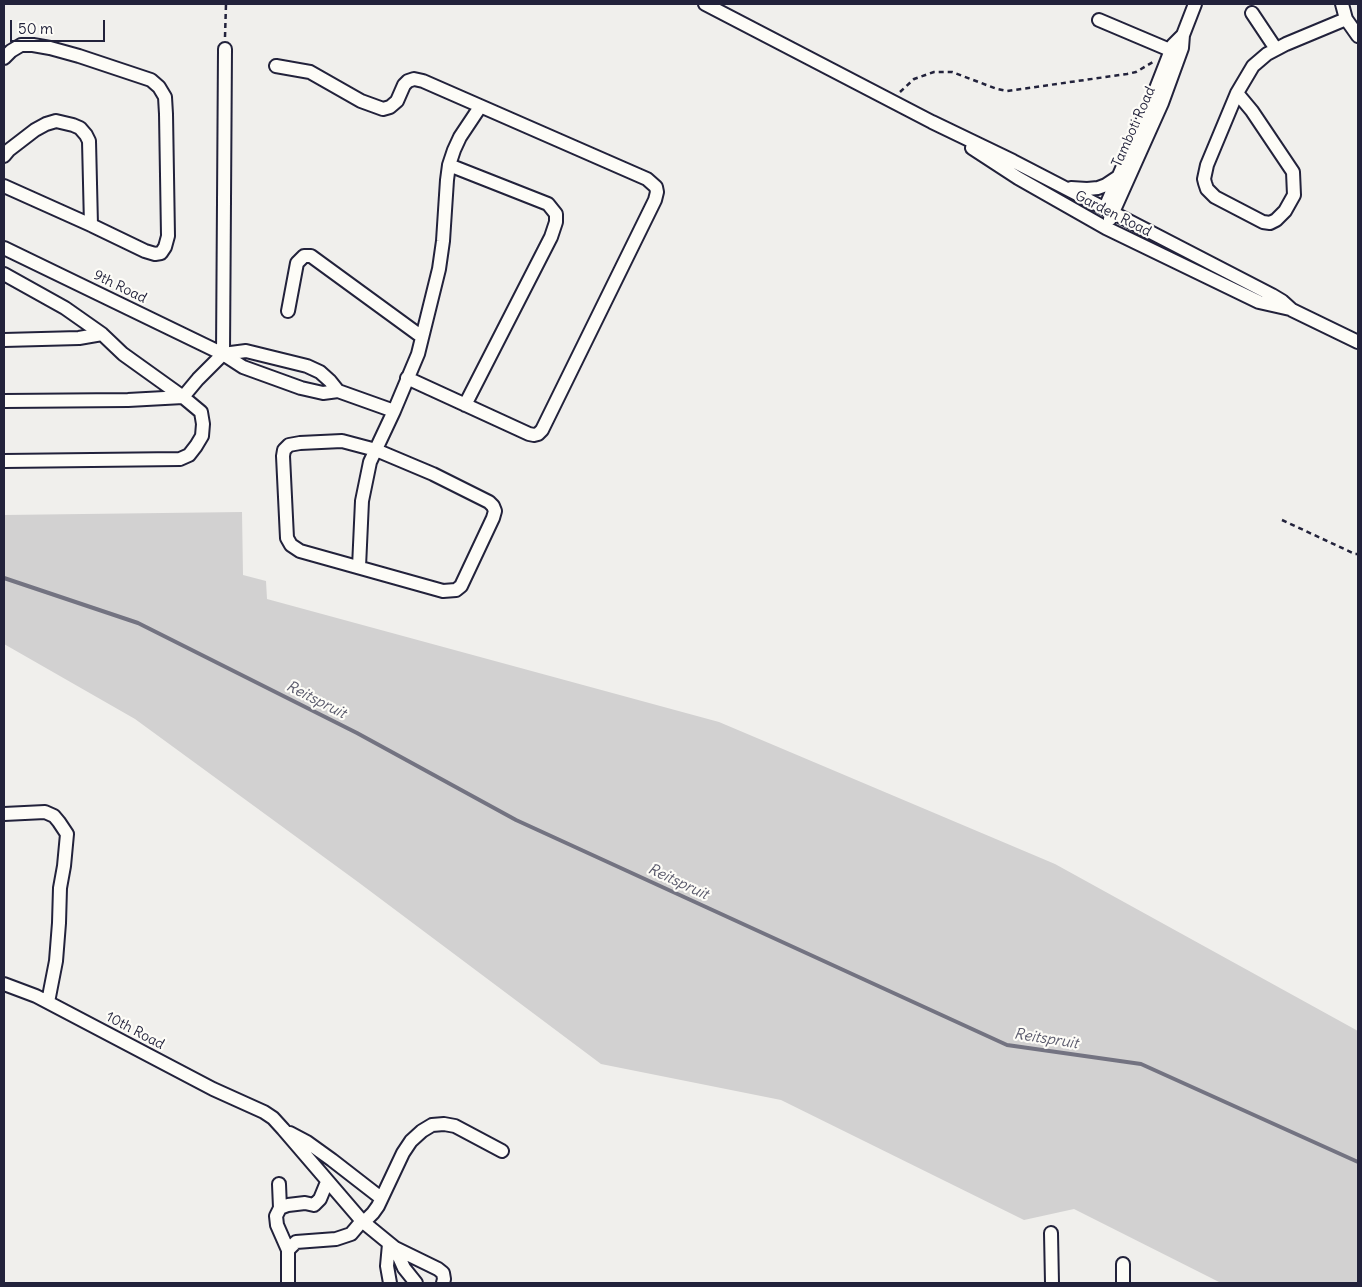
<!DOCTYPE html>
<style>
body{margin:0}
#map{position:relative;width:1362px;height:1287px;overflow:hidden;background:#f0efec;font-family:Delius,sans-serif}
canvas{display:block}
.frame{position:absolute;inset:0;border:5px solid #22223b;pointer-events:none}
.scale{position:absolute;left:10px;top:20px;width:95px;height:22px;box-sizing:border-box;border:2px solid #22223b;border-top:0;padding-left:6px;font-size:15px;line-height:18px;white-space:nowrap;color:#22223b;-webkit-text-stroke:4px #fdfcf7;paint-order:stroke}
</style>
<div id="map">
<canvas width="1362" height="1287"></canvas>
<div class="frame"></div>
<div class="scale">50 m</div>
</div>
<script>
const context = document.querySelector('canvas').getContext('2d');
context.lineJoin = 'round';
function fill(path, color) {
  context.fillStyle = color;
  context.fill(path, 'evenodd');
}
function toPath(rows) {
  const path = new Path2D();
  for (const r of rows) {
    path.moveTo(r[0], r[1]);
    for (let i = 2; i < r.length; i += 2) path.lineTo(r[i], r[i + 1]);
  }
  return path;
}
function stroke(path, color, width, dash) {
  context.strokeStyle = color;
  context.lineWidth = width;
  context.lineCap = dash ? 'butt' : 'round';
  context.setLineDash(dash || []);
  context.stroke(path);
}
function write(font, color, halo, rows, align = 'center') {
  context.font = font + ' Delius,sans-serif';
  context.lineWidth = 4.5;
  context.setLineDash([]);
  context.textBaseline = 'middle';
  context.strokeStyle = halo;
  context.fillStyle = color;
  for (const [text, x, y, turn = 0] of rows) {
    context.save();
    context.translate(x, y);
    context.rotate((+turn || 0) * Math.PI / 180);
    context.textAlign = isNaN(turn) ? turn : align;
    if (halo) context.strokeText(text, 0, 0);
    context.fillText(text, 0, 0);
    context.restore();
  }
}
fill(toPath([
 [242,512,243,575,266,581,267,599,719,722,1055,864,1358,1031,1358,1283,1221,1283,1074,1209,1024,1220,781,1100,601,1064,358,882,135,719,4,644,4,515]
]), '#d2d1d1');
stroke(toPath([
 [4,578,138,623,357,733,516,820,1007,1045,1141,1064,1358,1162]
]), '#737381', 4);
const minor = toPath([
 [705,4,932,122,1013,161,1272,295,1282,301,1292,310,1358,342],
 [1342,4,1346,19,1358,36],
 [1252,13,1276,49],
 [1099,20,1177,53],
 [4,58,11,51,21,45,33,45,50,48,79,56,151,80,159,87,165,97,166,114,168,236,165,247,161,253,155,254,145,251,91,225,4,186],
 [276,66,310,72,361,101,383,109,390,107,397,101,404,85,408,81,414,79,423,81,647,179,656,187,657,192,655,200,542,430,538,434,534,435,529,434,407,378],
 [1237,93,1252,111,1293,172,1294,195,1285,211,1276,220,1270,223,1263,222,1215,197,1207,189,1205,183,1204,179,1207,165,1237,93,1253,66,1267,54,1286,44,1346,19],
 [972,148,1018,178,1106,228,1259,302,1290,309],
 [4,156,9,150,35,130,46,124,56,121,73,125,80,128,86,135,89,141,91,225],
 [449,165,548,204,556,214,556,222,551,237,465,405],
 [1071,188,1087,189,1098,188,1106,185,1118,177],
 [1105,208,1152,99,1173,45,1183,35],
 [1110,219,1162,103,1182,48,1183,35,1195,4],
 [4,248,223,354,243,367,301,388,323,393,338,391,394,411],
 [4,274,65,308,102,334,123,354,183,397,201,412,203,424,202,436,196,446,189,455,180,459,4,461],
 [288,311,297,263,304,256,311,256,422,337],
 [4,340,79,338,102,334],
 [223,354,225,49],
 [4,401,128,400,183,397,198,379,223,354,246,351,307,366,320,372,330,381,338,391],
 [342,441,376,450,433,474,489,502,493,506,495,511,493,518,461,586,456,590,443,591,300,551,291,545,287,538,283,456,284,450,289,445,300,443,342,441],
 [359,567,362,501,370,462,394,411,418,354,439,269,443,241,447,180,449,165,454,150,460,137,480,107],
 [4,814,45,812,54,816,59,822,67,834,64,866,60,888,59,923,56,961,48,1002],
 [4,984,36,996,213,1089,264,1112,273,1118,283,1129,362,1221,395,1248,438,1269,443,1273,444,1279,443,1283],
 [290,1133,307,1142,332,1160,381,1198],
 [279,1184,280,1208],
 [1051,1233,1052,1283],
 [389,1244,387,1266,390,1283],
 [395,1248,404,1268,416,1283],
 [288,1250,277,1225,276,1216,280,1208,288,1205,305,1203,314,1205,320,1199,327,1182],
 [1123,1264,1123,1283],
 [288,1283,288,1250,296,1242,336,1239,351,1234,362,1221,368,1218,373,1213,378,1206,403,1153,411,1141,422,1131,432,1125,444,1124,455,1126,502,1151]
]);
stroke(minor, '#22223b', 16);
stroke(toPath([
 [225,37,226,4],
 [900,92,914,79,934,72,952,72,997,89,1007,91,1127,74,1136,72,1153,62],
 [1282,520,1355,554,1358,554]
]), '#22223b', 2.5, [5, 4]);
stroke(minor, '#fdfcf7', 12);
write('14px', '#22223b', '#fdfcf7', [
 ["Tamboti Road",1134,127,-66],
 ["Garden Road",1113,214,27],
 ["9th Road",120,287,26],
 ["10th Road",135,1031,28]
]);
write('italic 15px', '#58586a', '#fdfcf7', [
 ["Reitspruit",316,700,27],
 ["Reitspruit",678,882,25],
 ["Reitspruit",1046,1039,9]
]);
</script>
